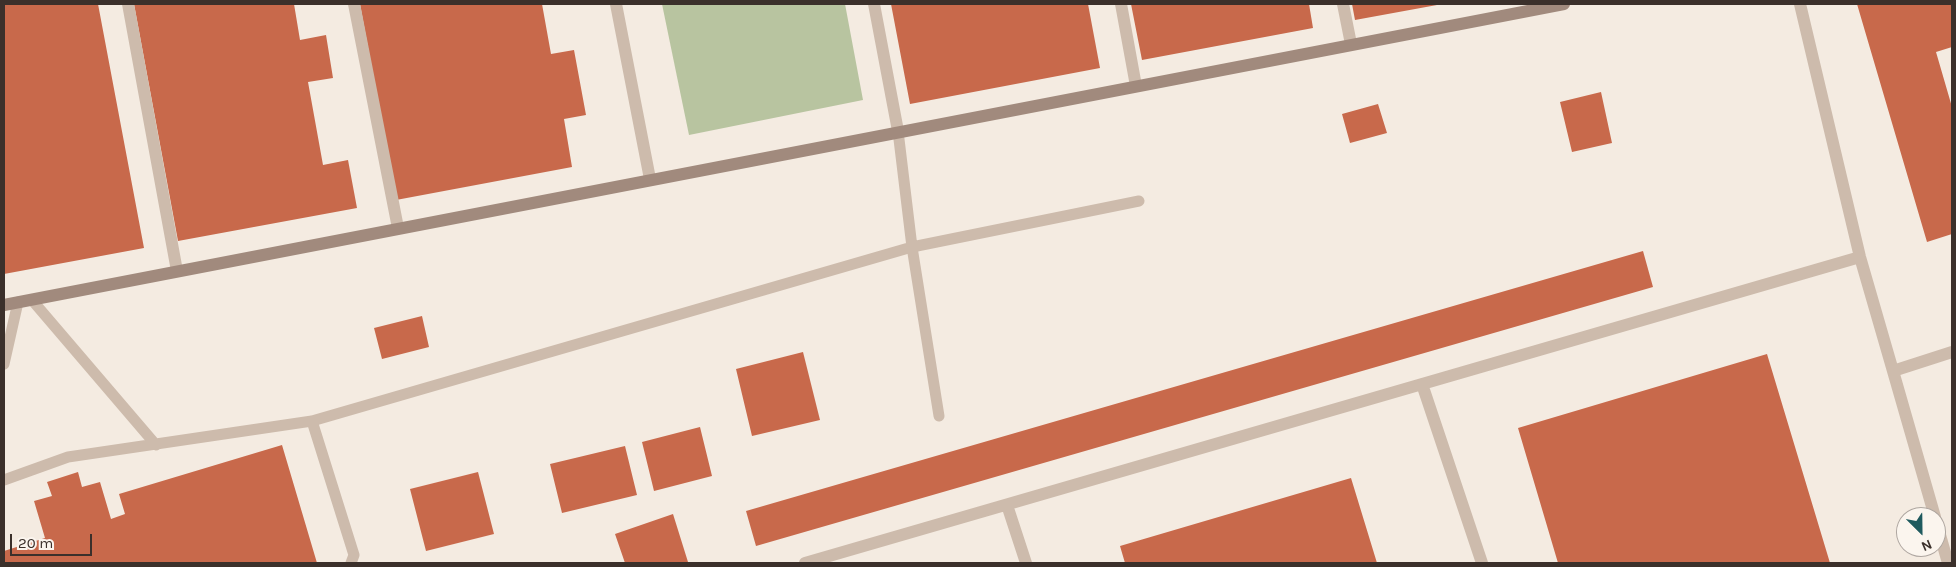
<!DOCTYPE html>
<style>
body{margin:0}
#map{position:relative;width:1956px;height:567px;overflow:hidden;background:#f4ebe1;font-family:Karla,sans-serif}
canvas{display:block}
.frame{position:absolute;inset:0;border:5px solid #3b302b;pointer-events:none}
.north{position:absolute;left:1896px;top:507px;width:50px;height:50px;box-sizing:border-box;background:#fbf5ee;border:1px solid #aea6a0;border-radius:50%;rotate:157deg;font-size:14px;font-weight:700;line-height:20px;text-align:center;color:#3b302b}
.north::after{content:'';display:block;margin:auto;width:18px;height:22px;background:#1f5a5e;clip-path:polygon(50% 0,100% 100%,50% 72%,0 100%)}
.scale{position:absolute;left:10px;top:534px;width:82px;height:22px;box-sizing:border-box;border:2px solid #3b302b;border-top:0;padding-left:6px;font-size:15px;line-height:18px;white-space:nowrap;color:#3b302b;-webkit-text-stroke:4px #fbf5ee;paint-order:stroke}
</style>
<div id="map">
<canvas width="1956" height="567"></canvas>
<div class="frame"></div>
<div class="north">N</div>
<div class="scale">20 m</div>
</div>
<script>
const context = document.querySelector('canvas').getContext('2d');
context.lineJoin = 'round';
function fill(path, color) {
  context.fillStyle = color;
  context.fill(path, 'evenodd');
}
function toPath(rows) {
  const path = new Path2D();
  for (const r of rows) {
    path.moveTo(r[0], r[1]);
    for (let i = 2; i < r.length; i += 2) path.lineTo(r[i], r[i + 1]);
  }
  return path;
}
function stroke(path, color, width, dash) {
  context.strokeStyle = color;
  context.lineWidth = width;
  context.lineCap = dash ? 'butt' : 'round';
  context.setLineDash(dash || []);
  context.stroke(path);
}
fill(toPath([
 [662,4,845,4,863,100,689,135]
]), '#b8c4a0');
fill(toPath([
 [4,4,98,4,144,248,4,274],
 [134,4,294,4,300,40,326,35,333,78,308,82,323,165,348,160,357,208,178,241],
 [360,4,542,4,551,54,574,50,586,115,564,119,572,167,396,200],
 [891,4,1088,4,1100,68,910,104],
 [1131,4,1309,4,1313,28,1142,60],
 [1352,4,1437,4,1437,5,1355,20],
 [1857,4,1952,4,1952,47,1936,52,1952,107,1952,234,1927,242],
 [1601,92,1612,143,1572,152,1560,102],
 [1378,104,1387,133,1350,143,1342,114],
 [1643,251,1653,287,756,546,746,511],
 [422,316,429,347,382,359,374,328],
 [803,352,820,420,752,436,736,369],
 [1767,354,1830,563,1558,563,1518,428],
 [700,427,712,476,654,491,642,442],
 [282,445,317,563,4,563,4,551,45,538,34,501,52,496,47,482,78,472,82,487,100,482,111,519,125,514,119,494],
 [625,446,637,495,562,513,550,464],
 [478,472,494,534,426,551,410,489],
 [1351,478,1377,563,1125,563,1120,546],
 [673,514,688,562,625,563,615,534]
]), '#c8694b');
stroke(toPath([
 [32,300,156,445],
 [4,364,18,302],
 [939,416,912,247,1139,201],
 [312,421,354,555,351,563],
 [4,480,68,457,312,421,912,247,898,131]
]), '#cdbbac', 11);
stroke(toPath([
 [128,4,177,271],
 [354,4,398,228],
 [616,4,650,179],
 [874,4,898,131],
 [1121,4,1136,86],
 [1343,4,1351,44],
 [1800,4,1860,257,1893,371],
 [1422,384,1482,563],
 [1007,505,1026,563],
 [1935,517,1893,371,1952,352],
 [1936,521,1948,563],
 [805,563,1860,257]
]), '#cdbbac', 12);
stroke(toPath([
 [4,305,1564,4]
]), '#a18a7d', 12);
</script>
